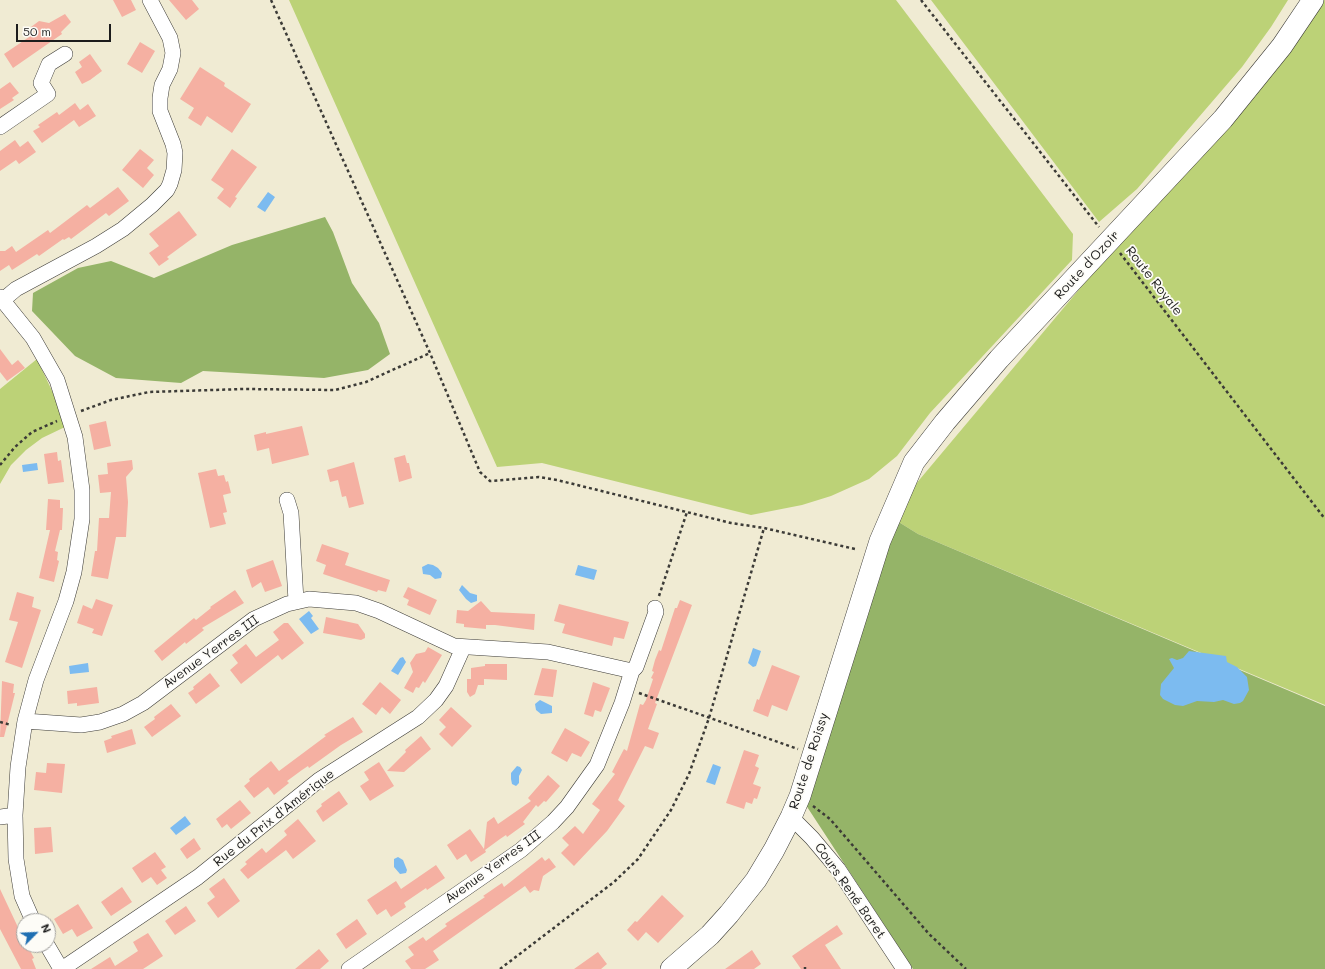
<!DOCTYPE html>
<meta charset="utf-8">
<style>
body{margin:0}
#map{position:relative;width:1325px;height:969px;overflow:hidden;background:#f0ebd3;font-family:Mali,sans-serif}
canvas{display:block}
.north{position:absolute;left:16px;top:913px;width:40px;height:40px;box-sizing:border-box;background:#fdfcf7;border:1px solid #a3a29f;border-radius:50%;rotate:66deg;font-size:11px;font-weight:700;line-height:16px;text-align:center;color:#1c1c1c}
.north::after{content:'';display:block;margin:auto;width:14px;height:18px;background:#1f6fb2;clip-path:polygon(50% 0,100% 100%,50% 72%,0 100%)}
.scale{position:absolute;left:16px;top:24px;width:95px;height:18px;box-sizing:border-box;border:2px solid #1c1c1c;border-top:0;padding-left:5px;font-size:12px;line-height:14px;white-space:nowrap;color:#1c1c1c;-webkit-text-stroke:3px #fdfcf7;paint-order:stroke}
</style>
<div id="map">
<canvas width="1325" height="969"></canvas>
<div class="north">N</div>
<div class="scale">50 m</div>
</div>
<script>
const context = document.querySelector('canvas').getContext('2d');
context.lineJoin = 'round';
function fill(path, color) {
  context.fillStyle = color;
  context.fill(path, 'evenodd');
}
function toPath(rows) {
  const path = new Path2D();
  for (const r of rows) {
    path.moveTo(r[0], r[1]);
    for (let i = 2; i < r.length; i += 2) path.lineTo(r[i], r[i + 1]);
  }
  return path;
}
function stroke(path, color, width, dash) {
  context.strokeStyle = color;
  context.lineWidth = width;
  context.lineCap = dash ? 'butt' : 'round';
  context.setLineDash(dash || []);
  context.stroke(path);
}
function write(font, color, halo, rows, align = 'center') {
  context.font = font + ' Mali,sans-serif';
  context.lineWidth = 3.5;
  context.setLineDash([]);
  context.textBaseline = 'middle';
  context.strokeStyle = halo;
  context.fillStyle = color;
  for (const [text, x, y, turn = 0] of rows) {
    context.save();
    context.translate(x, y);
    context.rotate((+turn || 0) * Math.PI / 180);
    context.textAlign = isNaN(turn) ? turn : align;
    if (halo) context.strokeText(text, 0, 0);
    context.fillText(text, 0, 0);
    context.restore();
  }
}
fill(toPath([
 [289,0,896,0,1073,234,1072,260,930,413,897,456,869,479,831,496,802,505,751,515,542,463,497,467],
 [931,0,1288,0,1271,27,1242,67,1137,189,1099,222],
 [1322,0,1325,0,1325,705,918,534,889,516],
 [37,359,53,393,65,427,42,438,26,450,11,465,0,484,0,389]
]), '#bcd277');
fill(toPath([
 [325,217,333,232,352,283,379,323,390,354,368,370,324,378,203,371,181,383,116,378,75,356,32,311,33,293,78,268,111,261,154,278,232,245],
 [889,516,918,534,1325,706,1325,969,913,969,800,796]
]), '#95b468');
fill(toPath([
 [268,192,275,197,265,212,257,207],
 [37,463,38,470,23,472,22,465],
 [428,564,433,565,438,568,442,573,441,578,435,579,430,575,423,574,422,567],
 [578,565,597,570,594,580,575,575],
 [462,585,470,593,477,595,477,601,471,603,466,599,459,590],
 [309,611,313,616,311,618,319,629,311,634,299,619],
 [753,648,761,651,756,666,753,667,748,663],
 [1189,651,1226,656,1227,662,1237,667,1247,677,1249,690,1243,701,1240,703,1234,704,1223,700,1214,702,1197,701,1183,706,1175,705,1163,699,1160,695,1161,684,1174,668,1169,659,1172,658,1177,660,1183,658],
 [403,657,406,662,398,675,391,671,400,658],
 [88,663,89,672,70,674,69,666],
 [540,700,552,706,552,713,541,714,536,710,535,704],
 [713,764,721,767,715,785,706,782],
 [517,766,520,767,522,770,519,776,519,783,516,786,512,784,511,779,511,773],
 [185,816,191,824,176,835,170,828],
 [398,857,403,860,407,870,406,873,400,874,394,867,394,859]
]), '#7cbbf0');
fill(toPath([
 [113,0,131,0,136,10,122,17],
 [169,0,192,0,199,9,186,20],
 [65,14,71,22,61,32,62,34,13,68,4,54,35,33,31,27,39,21,49,23],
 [140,42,155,51,142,73,127,64],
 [90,54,102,71,90,80,82,84,75,72,82,67,79,62],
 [200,67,225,83,224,86,251,104,232,133,207,116,201,126,188,118,194,108,180,99],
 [10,82,19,93,12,98,14,100,0,109,0,89],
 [75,103,80,110,88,104,96,116,79,127,74,120,42,143,33,131,40,127,38,125,57,112,59,115],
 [15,140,20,147,28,141,36,152,19,164,16,160,0,171,0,151],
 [140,149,154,160,147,168,154,175,143,188,122,170],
 [232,149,257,167,235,197,237,198,230,208,217,198,224,189,211,180],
 [118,187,129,201,109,216,106,213,71,239,69,237,64,240,63,239,39,256,37,254,12,270,9,265,0,271,0,251,5,251,12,246,16,252,48,230,50,233,87,205,90,208],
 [179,211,197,235,167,257,169,259,159,266,149,253,159,246,149,234],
 [0,349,12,365,18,360,25,368,7,381,0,372],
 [106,421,111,446,94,450,89,425],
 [302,426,309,455,272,464,269,448,257,451,254,435,266,432,266,434],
 [57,452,58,461,61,460,64,482,48,484,44,454],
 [405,455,407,463,409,463,412,478,399,482,394,458],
 [132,460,133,469,126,477,128,502,126,537,116,537,108,579,91,576,95,551,97,551,99,518,109,518,111,492,100,493,98,475,108,474,107,463],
 [354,462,364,504,349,508,346,496,342,497,338,480,330,482,327,470],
 [216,469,218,476,224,475,226,482,228,481,231,493,223,495,227,512,223,513,226,524,210,528,198,473],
 [48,499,60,500,60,508,63,508,62,530,60,530,55,551,58,552,57,560,59,561,54,582,39,578,50,530,46,530],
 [322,544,349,553,345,565,390,580,386,592,378,590,377,592,323,574,326,565,316,561],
 [273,560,282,586,265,592,261,582,252,588,246,570],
 [408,587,437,600,430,615,407,605,409,600,403,597],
 [235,590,244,603,202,628,204,630,186,644,185,642,162,661,154,651,194,618,196,620,211,608,210,607],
 [17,592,34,597,32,607,41,610,22,668,5,662,18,622,9,620],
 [96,599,113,605,102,636,92,633,94,629,77,623,83,605,92,609],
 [680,600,692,605,655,703,657,704,648,729,659,733,653,749,645,746,618,800,625,806,607,831,574,866,561,853,569,845,562,838,575,826,583,834,600,810,592,804,615,774,612,772,624,749,627,751,640,704,643,705,646,700,653,679,651,678,654,672,652,671,655,660,659,650,661,651,675,608,677,608],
 [481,601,491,612,535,614,534,630,495,625,486,625,486,629,464,627,464,624,456,623,457,610,468,611],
 [559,604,629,622,624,639,614,637,612,646,562,633,565,624,554,621],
 [326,617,358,624,365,634,365,638,361,640,323,633],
 [284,623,288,623,304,643,282,660,278,655,241,684,230,670,238,663,232,655,246,644,256,657,279,640,273,632],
 [428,647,442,655,425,683,423,681,419,688,416,687,413,693,404,688,413,672,410,663,416,654,425,652],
 [485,664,507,664,507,680,484,679,484,685,478,685,475,694,470,697,467,692,467,679,471,679,471,668,485,666],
 [772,665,800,676,787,711,772,705,768,717,753,711,757,699,759,700],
 [542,668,557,670,553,697,534,695],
 [210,673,220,686,196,704,188,693,194,689,193,687],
 [2,681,14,684,13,693,15,693,4,737,0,737],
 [380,682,401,700,390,714,382,707,376,715,362,704],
 [593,682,610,688,601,712,595,710,593,717,584,714],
 [97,687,99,703,77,706,77,703,68,704,67,691],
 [171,704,181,716,152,737,144,727,155,719,154,717],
 [451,707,472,726,452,747,439,734,446,727,439,720],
 [353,717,363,732,341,745,309,768,308,766,302,770,287,781,289,783,274,795,268,787,254,798,244,786,250,781,249,779,271,761,279,771,326,736,324,735],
 [565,728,590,742,581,757,572,753,567,762,551,753],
 [132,729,136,744,107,753,104,741,112,738,111,736],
 [421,736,431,749,404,772,387,771,406,752,405,750],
 [744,750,759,755,755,766,759,768,753,784,761,787,757,799,754,798,752,804,746,802,744,809,726,803],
 [379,762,394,786,370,801,360,786,369,780,364,772],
 [47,763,65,764,62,793,34,790,36,772,46,773],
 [548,775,560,786,546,802,544,801,538,807,536,805,523,822,525,824,507,837,506,835,500,839,485,850,486,852,471,862,466,854,457,860,447,845,470,829,484,849,487,822,494,817,498,824,531,801,528,798],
 [339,791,348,804,323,822,316,811,322,806,321,804],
 [240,800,251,813,231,829,227,824,222,828,216,819],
 [298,819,316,841,293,859,286,850,248,879,240,870,247,864,245,862,262,848,266,853,287,835,284,831],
 [51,827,53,852,35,854,34,828],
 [194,838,201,849,187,859,180,849],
 [155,852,166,867,161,870,167,878,157,885,151,877,142,883,132,868],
 [542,857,545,861,549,858,556,867,543,876,539,891,534,890,530,893,525,886,433,951,439,960,425,969,411,969,405,961,414,955,408,947,423,937,426,941,447,926,445,924,485,897,483,896,502,883,504,887],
 [436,865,445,878,427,890,426,888,404,903,406,907,391,917,386,909,377,915,367,900,396,881,401,889],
 [224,878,240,901,218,918,207,903,215,897,209,889],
 [122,887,132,902,111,916,101,902],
 [0,889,24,940,24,945,27,945,34,958,32,959,36,969,21,969,0,929],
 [662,895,684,916,658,943,646,932,638,941,627,930,635,921,637,922],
 [78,904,93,928,77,937,72,929,63,934,54,919],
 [186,906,196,921,175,935,165,921],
 [357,919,367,934,346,949,336,934],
 [837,925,843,934,825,945,841,969,801,969,792,956],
 [148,933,163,956,143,969,91,969,110,957,115,966,138,951,133,942],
 [319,949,329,961,320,969,295,969],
 [752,950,761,964,754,969,725,969],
 [598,952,607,964,601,969,574,969]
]), '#f5b0a2');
const street = toPath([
 [0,127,48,94,41,83,49,64,65,54],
 [0,297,33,338,57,380,75,437,82,490,82,519,74,572,66,601,36,680,25,721,18,767,15,815,16,859,22,896,33,921],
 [3,300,16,289,96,246,123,229,152,205,167,190,170,184,174,170,175,153,173,144,160,111,160,98,162,85,170,69,173,53,170,38,150,0],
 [287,500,291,513,296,601],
 [632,671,636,667,656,612,655,608],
 [25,721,81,725,100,722,123,714,143,703,254,619,287,604,309,599,356,603,379,611,454,646,548,652,632,671,622,703,597,765,567,807,553,822,521,850,349,969],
 [0,817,15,815],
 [791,817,812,838,838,869,904,969],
 [47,945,61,969],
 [62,969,198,877,319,780,418,717,436,700,446,686,463,648]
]);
const secondary = toPath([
 [671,969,710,935,729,914,756,880,774,850,791,817,800,796,880,541,914,462,945,422,999,359,1223,119,1282,46,1313,0]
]);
stroke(street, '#3c3b37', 16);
stroke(secondary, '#3c3b37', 22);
stroke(toPath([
 [271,0,430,353,480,472,490,481,539,477,557,480,731,523,764,528,855,549],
 [921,0,1099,227],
 [1120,253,1325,519],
 [81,411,111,400,149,392,244,389,335,390,366,382,430,353],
 [0,465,15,447,32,432,57,421],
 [659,596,687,512],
 [639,693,798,749],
 [0,722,11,725],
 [813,806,830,819,929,934,966,969],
 [805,967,805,969],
 [500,969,614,882,638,859,671,810,689,774,709,718,764,528]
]), '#3c3b37', 2.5, [3, 3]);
stroke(street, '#fff', 15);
stroke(secondary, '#fff', 21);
write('13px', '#1c1c1c', '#fdfcf7', [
 ["Route d'Ozoir",1087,265,-47],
 ["Route Royale",1154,281,52],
 ["Avenue Yerres III",211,652,-36],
 ["Route de Roissy",809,761,-72],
 ["Rue du Prix d'Amérique",274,818,-38],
 ["Avenue Yerres III",493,867,-36],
 ["Cours René Baret",850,891,55]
]);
</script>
